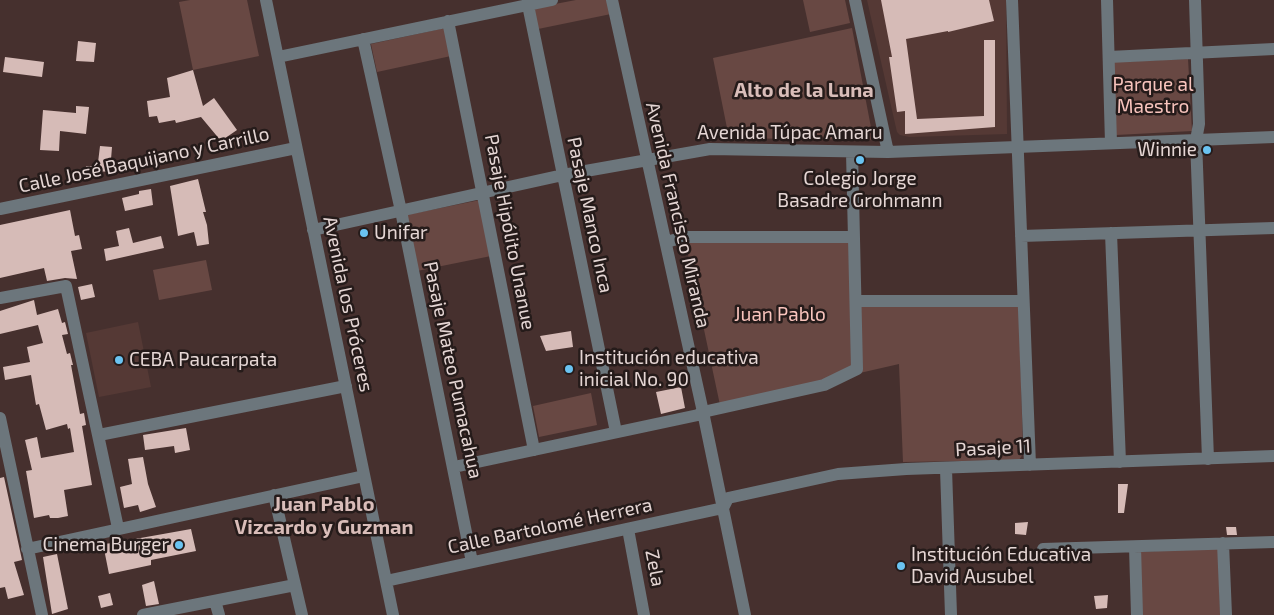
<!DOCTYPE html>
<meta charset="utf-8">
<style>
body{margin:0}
canvas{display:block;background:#46302e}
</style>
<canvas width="1274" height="615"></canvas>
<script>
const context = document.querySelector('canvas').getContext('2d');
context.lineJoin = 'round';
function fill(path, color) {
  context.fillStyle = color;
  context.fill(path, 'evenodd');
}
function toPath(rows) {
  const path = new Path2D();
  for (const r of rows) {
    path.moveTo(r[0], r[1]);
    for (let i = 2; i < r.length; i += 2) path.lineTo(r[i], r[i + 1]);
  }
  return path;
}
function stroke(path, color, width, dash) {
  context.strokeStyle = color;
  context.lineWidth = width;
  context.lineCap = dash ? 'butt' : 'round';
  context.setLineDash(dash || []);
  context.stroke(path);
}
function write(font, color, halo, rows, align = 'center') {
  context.font = font + ' "Exo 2",sans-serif';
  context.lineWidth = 5;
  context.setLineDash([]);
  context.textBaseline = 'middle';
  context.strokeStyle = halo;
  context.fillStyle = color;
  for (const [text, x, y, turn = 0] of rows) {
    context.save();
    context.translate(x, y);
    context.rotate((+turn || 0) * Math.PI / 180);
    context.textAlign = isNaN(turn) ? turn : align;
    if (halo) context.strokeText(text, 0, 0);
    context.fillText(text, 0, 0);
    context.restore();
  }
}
fill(toPath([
 [867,0,1006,0,1007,134,909,137,900,135,897,132],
 [138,322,151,387,99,397,86,333]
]), '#553935');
fill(toPath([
 [190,0,247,0,259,56,193,70,179,2],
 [576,0,608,0,611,14,538,29,534,8],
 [803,0,845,0,850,23,810,32],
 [445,28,451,56,377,72,371,44],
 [852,28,873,138,870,140,729,138,713,58],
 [1188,59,1192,131,1116,135,1113,62],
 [480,200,491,256,417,271,406,215],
 [685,240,854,240,855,303,1019,304,1023,454,1019,460,903,462,899,364,720,405],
 [206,260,212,290,159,300,153,270],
 [591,393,597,425,539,437,533,406],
 [1219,548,1220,615,1141,615,1138,552]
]), '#684843');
fill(toPath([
 [881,0,989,0,994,21,948,32,948,31,906,39,917,119,984,116,984,40,995,40,995,127,905,134,905,111,897,112,889,57,892,57],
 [78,41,96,43,94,62,76,61],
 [5,57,44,62,42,77,3,72],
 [193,70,203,106,214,98,237,130,221,141,201,117,176,123,175,120,159,123,157,116,149,117,147,101,170,97,167,78],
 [76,106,89,107,86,134,60,131,59,151,40,150,43,110,76,113],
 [100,146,112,147,110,172,97,171],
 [86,166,97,166,96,176,85,176],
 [198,179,206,212,203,212,207,225,209,244,197,246,194,232,178,236,170,186],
 [151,189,153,205,125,211,122,198,139,194,139,191],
 [70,210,75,236,79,235,82,249,71,251,77,279,65,278,47,281,44,268,0,278,0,225],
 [129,228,133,243,161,236,164,248,106,261,104,249,119,246,116,231],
 [92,284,95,297,81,300,78,287],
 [34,300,37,315,58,309,62,323,65,322,68,334,62,335,67,354,70,353,73,365,71,365,80,414,84,413,86,425,82,426,92,485,64,490,68,516,58,518,50,518,49,515,34,518,26,471,32,470,25,440,37,437,41,458,74,452,70,428,68,429,67,424,46,430,39,404,36,405,31,375,5,380,3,367,30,362,27,347,43,343,38,325,0,334,0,311],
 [571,331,573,347,546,351,540,336],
 [681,387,685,408,661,414,656,392],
 [186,428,190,450,175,453,174,446,145,450,143,435],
 [143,457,148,484,156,507,140,512,138,505,124,508,120,487,132,484,128,459],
 [4,477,22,560,14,562,24,595,8,599,5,587,0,588,0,478],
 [1118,484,1128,484,1124,513,1118,513],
 [1028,522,1026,535,1015,534,1015,523],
 [1226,527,1236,527,1237,535,1227,535],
 [191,529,196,551,151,560,151,565,109,574,103,544,113,543,114,549,135,542,135,539],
 [57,554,68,609,52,614,43,557],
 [154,581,159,604,146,606,142,585],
 [110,593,113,605,101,608,98,596],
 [1108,595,1107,608,1096,609,1094,596]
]), '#d6bbb7');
stroke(toPath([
 [266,0,393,615],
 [612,0,703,412,745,615],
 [855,0,888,152],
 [1012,0,1030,465],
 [1107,0,1111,143],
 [1195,0,1199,124,1196,140,1208,459],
 [528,5,616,432],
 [448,21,534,450],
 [363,39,401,211,472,562],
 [278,57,552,0],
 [1109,57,1274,49],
 [0,209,296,148],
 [313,230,563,175,710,149,888,152,1274,137],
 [1111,233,1120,462],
 [1021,236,1274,228],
 [666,242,685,237,853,237],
 [0,298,66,286,118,528],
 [856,301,1023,301],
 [0,418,42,615],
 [99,435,346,386],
 [454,467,698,415,703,412,824,385,857,369,852,152],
 [946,469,951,615],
 [274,495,302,615],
 [628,529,644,615],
 [1223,543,1226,615],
 [1135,547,1137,615],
 [27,549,364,476],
 [1043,549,1274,542],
 [386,581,723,508,728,498,838,474,906,469,1274,456],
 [215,601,219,615],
 [143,615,295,585]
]), '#6c767c', 12);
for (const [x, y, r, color] of [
 [1207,150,5,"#6ac3f1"],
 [860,160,5,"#6ac3f1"],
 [364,233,5,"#6ac3f1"],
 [119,360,5,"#6ac3f1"],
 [569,369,5,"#6ac3f1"],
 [179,545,5,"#6ac3f1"],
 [901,566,5,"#6ac3f1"]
]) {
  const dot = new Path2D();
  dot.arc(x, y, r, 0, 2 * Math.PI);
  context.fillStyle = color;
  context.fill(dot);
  stroke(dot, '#251b1a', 2);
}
write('19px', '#f9c4bd', '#251b1a', [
 ["Parque al",1153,85],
 ["Maestro",1153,107],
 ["Juan Pablo",780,315]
]);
write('19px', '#e5d6d4', '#251b1a', [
 ["Avenida Túpac Amaru",790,133],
 ["Calle José Baquijano y Carrillo",144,160,-12],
 ["Pasaje Manco Inca",590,215,78],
 ["Avenida Francisco Miranda",678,215,77],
 ["Pasaje Hipólito Unanue",510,232,79],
 ["Avenida los Próceres",348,304,78],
 ["Pasaje Mateo Pumacahua",453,370,78],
 ["Pasaje 11",993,448,-3],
 ["Calle Bartolomé Herrera",550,526,-12],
 ["Zela",655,568,79]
]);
write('19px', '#e5d6d4', '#251b1a', [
 ["Winnie",1197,150,"right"],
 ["Colegio Jorge",860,179,"center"],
 ["Basadre Grohmann",860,201,"center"],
 ["Unifar",374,233],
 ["Institución educativa",579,358],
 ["inicial No. 90",579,380],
 ["CEBA Paucarpata",129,360],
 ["Cinema Burger",169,545,"right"],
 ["Institución Educativa",911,555],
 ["David Ausubel",911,577]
], 'left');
write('bold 20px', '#d9bdb9', '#251b1a', [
 ["Alto de la Luna",804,90],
 ["Juan Pablo",324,504],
 ["Vizcardo y Guzman",324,527]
]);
</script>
